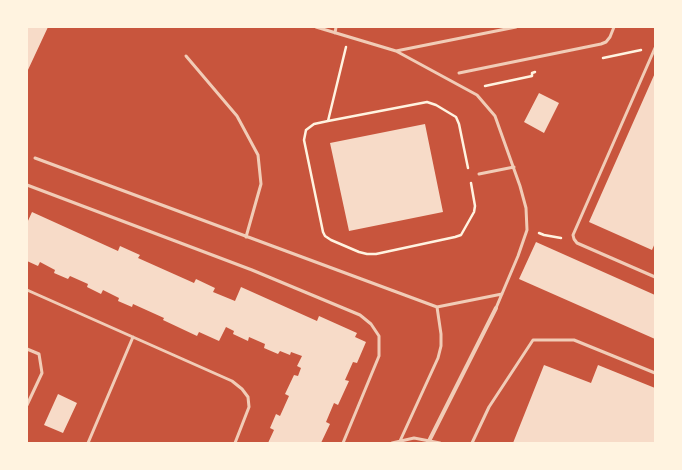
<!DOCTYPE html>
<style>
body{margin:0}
#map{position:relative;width:682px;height:470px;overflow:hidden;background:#c8553d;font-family:"PT Sans",sans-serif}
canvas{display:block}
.frame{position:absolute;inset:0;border:28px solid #fff3e0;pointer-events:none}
</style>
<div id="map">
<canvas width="682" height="470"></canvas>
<div class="frame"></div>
</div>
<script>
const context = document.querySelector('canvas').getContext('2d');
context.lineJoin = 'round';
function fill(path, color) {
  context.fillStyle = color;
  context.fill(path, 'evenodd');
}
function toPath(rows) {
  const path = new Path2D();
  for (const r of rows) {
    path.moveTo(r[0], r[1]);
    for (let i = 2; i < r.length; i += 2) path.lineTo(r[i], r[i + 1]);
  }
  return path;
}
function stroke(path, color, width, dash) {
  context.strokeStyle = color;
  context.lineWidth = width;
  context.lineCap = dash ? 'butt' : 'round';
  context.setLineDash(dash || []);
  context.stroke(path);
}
fill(toPath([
 [27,27,48,27,27,72],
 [655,73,655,243,652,250,589,222],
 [539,93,559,103,544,133,524,122],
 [425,124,443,212,349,231,330,143],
 [32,212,118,251,120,246,140,255,138,258,194,283,196,279,215,288,213,292,235,301,241,287,317,321,319,316,357,333,355,337,366,342,357,363,353,362,345,380,349,381,338,405,334,403,326,422,330,424,321,443,268,443,274,430,270,428,276,414,280,416,289,396,285,394,294,375,298,376,301,368,297,366,302,356,291,352,290,355,280,351,278,354,264,348,265,344,249,337,248,341,233,334,234,331,226,327,219,341,199,332,197,336,163,320,164,318,133,304,132,307,118,301,119,298,103,290,101,294,87,287,88,284,70,276,68,279,54,273,55,270,40,262,38,266,27,261,27,223],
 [536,242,655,295,655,339,519,279],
 [544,365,591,383,598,365,655,388,655,443,513,443],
 [58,394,77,403,63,433,44,425]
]), '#f7dbc8');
stroke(toPath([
 [346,47,328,121,427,102,436,105,456,117,459,124,468,168],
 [603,58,641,50],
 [485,86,532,76,532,73,535,72],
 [328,121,314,124,306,130,304,140,323,232,325,236,331,240,359,252,367,254,376,254,455,237,461,235,474,212,475,206,471,183],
 [539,233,544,235,561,238]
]), '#fff3e0', 2.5);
stroke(toPath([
 [316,27,396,51,516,27],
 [335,33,336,27],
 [655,48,573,235,574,239,577,243,655,277],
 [396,51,477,95,495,116,520,186,526,208,527,230,518,256,496,308],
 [186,56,237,116,258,155,261,184,246,237],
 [459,73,601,44,606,42,610,37,614,27],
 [35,158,437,307,502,294],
 [479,174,514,167],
 [27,185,252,270,360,315,371,324,379,336,379,356,343,443],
 [27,290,232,381,242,389,248,397,249,407,235,443],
 [27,349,39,354,42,373,27,405],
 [400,441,438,358,441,346,441,334,437,307],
 [88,443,133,337],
 [392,443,414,438,440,443],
 [472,443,489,407,533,340,574,340,655,373]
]), '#f1ccb7', 3);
stroke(toPath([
 [428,443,496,308]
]), '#f1ccb7', 4);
</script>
